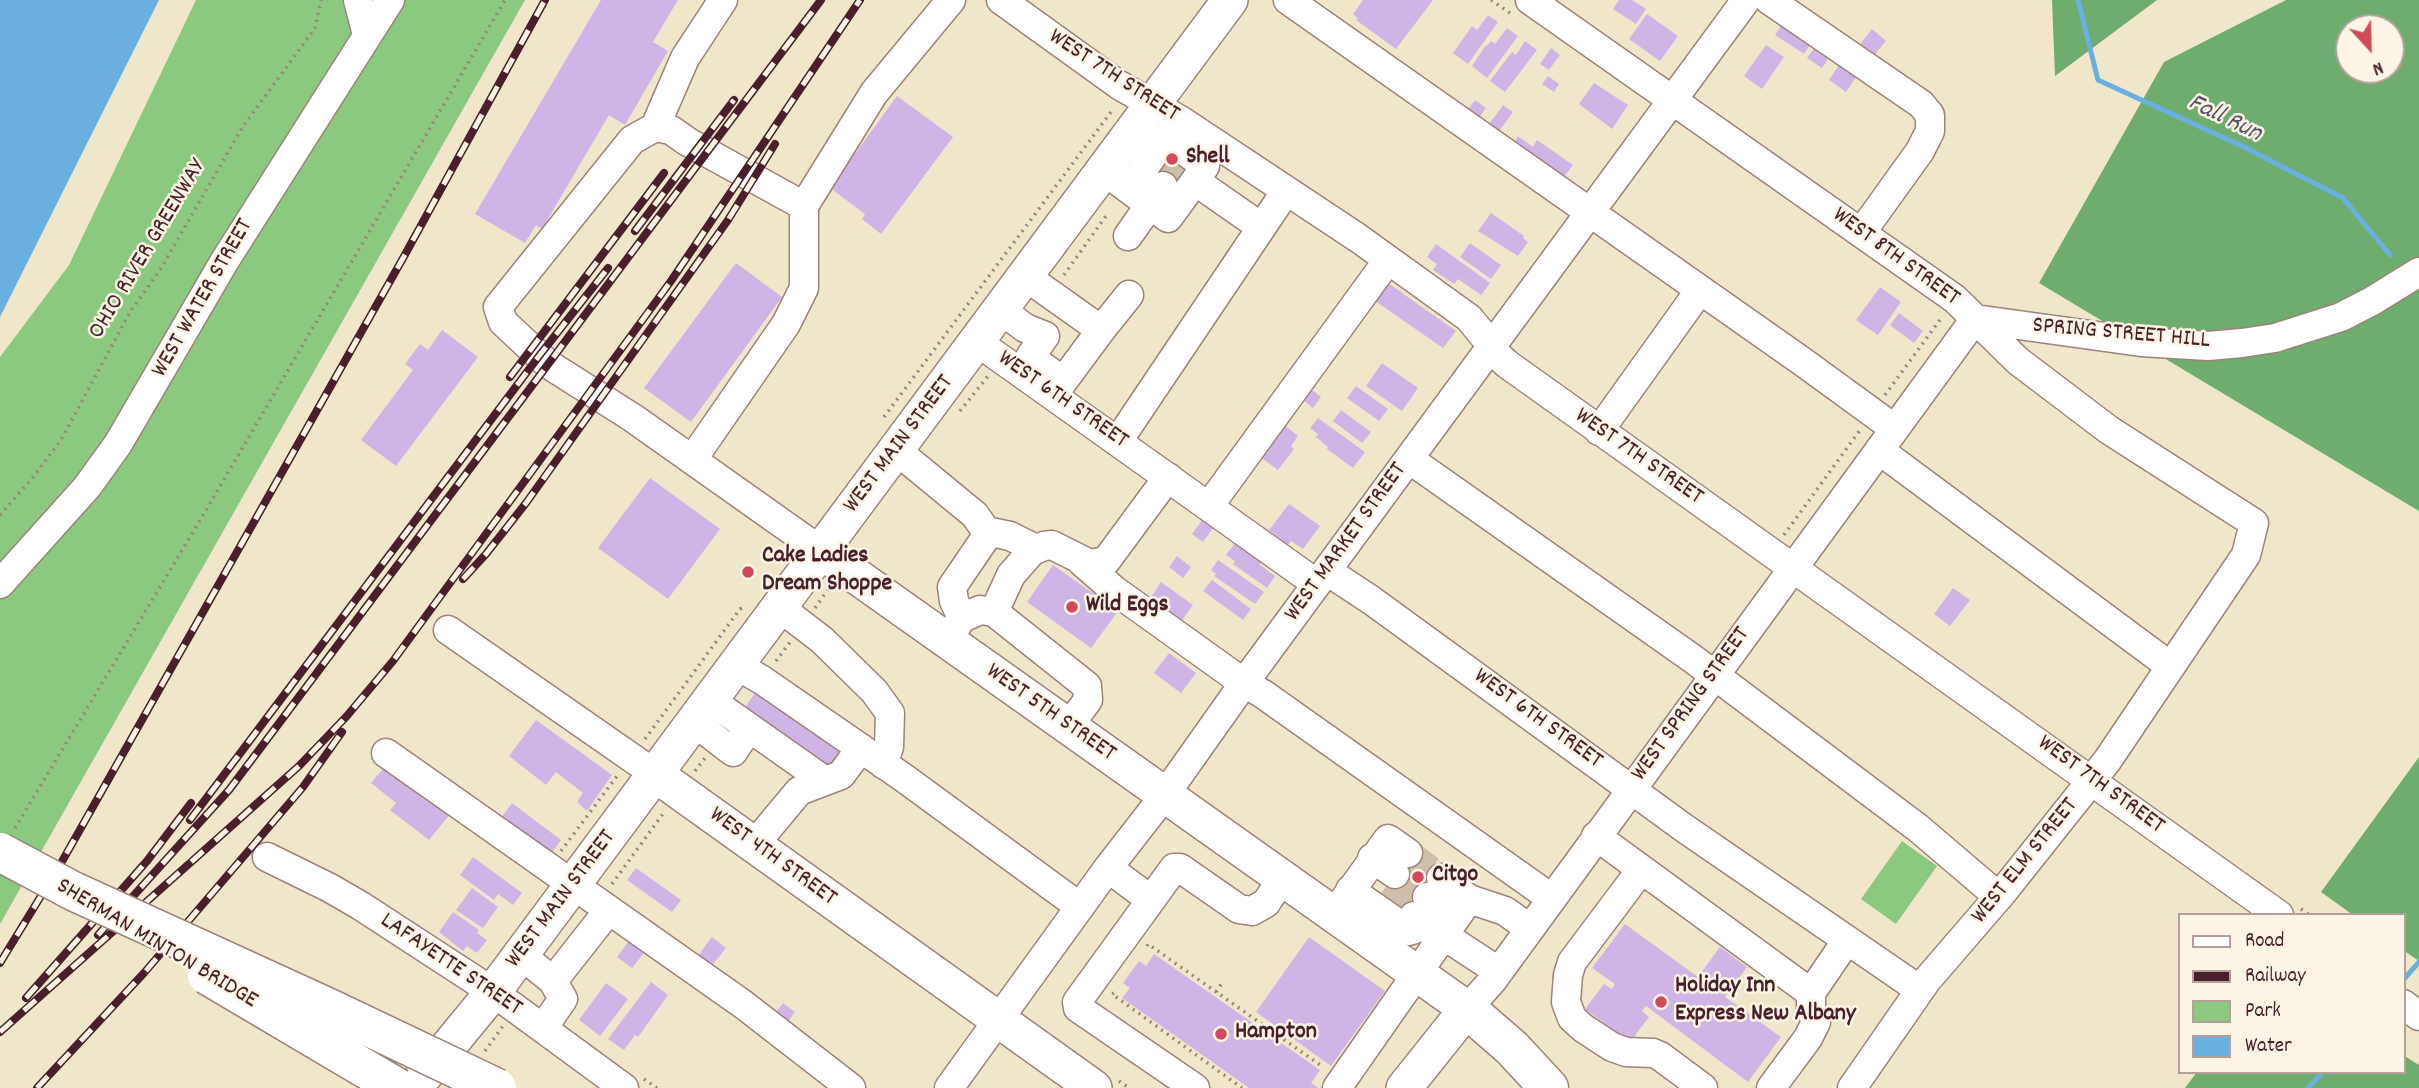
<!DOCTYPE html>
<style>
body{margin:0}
#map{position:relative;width:2419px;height:1088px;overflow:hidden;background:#f0e7ca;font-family:Dekko,sans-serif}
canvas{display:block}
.legend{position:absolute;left:2178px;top:913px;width:228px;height:161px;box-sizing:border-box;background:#fcf5e5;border:2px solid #b59f9b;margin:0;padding:9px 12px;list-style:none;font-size:21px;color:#4a1f2b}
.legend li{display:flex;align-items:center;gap:14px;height:35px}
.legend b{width:35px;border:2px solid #b59f9b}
.north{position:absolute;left:2335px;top:14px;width:70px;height:70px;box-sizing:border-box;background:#fcf5e5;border:2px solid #b59f9b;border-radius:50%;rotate:158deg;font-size:19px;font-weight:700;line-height:28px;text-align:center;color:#4a1f2b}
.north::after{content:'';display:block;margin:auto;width:24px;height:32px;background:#d1495b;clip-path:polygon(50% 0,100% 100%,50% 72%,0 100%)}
</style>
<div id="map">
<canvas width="2419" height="1088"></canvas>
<ul class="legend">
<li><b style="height:9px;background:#fff"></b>Road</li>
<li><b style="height:9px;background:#4a1f2b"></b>Railway</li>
<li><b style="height:19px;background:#8ac97f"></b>Park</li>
<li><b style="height:19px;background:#69b0e0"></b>Water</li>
</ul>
<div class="north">N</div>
</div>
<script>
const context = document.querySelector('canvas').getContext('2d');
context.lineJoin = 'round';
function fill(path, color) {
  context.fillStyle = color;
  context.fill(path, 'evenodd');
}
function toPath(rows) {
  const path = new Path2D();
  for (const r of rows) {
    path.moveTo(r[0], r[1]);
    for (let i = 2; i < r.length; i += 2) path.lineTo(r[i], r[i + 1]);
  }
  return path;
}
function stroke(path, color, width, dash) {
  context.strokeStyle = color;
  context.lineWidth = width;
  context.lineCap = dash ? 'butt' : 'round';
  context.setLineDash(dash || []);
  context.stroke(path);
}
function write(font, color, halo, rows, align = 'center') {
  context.font = font + ' Dekko,sans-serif';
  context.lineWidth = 5;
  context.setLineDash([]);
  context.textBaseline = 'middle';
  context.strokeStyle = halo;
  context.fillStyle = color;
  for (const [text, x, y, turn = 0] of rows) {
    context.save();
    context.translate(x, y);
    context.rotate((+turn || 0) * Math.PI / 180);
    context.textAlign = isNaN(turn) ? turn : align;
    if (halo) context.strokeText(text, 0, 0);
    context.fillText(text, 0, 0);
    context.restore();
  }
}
fill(toPath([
 [196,0,525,0,0,924,0,357,69,265],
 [1902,841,1937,866,1896,924,1861,899]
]), '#8ac97f');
fill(toPath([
 [2052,0,2157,0,2055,76],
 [2286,0,2419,0,2419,511,2039,283,2164,62],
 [2349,28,2391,28,2391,70,2349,70],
 [2419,757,2419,961,2403,950,2403,915,2353,915,2321,892],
 [2403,1055,2419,1065,2419,1088,2185,1088,2197,1072,2403,1072]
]), '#6fad6e');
fill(toPath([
 [0,0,159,0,0,317]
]), '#69b0e0');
stroke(toPath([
 [2078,0,2098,80,2244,147,2343,198,2390,255],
 [2404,979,2419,962],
 [2308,1088,2323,1072]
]), '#69b0e0', 5);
fill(toPath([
 [601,0,678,0,653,42,668,51,625,125,609,115,542,229,536,225,525,243,475,214],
 [1363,0,1433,0,1396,49,1356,20,1358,18,1353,14],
 [1619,0,1632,0,1646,9,1636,24,1613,9],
 [1647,14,1678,36,1660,61,1629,39],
 [1488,15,1498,22,1468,64,1453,53,1472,26,1477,30],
 [1783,22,1812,42,1804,54,1775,35],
 [1507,28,1518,36,1487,78,1472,66,1486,45,1487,46,1491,41,1495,44],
 [1872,29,1886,41,1872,58,1858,47],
 [1525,41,1537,50,1505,92,1490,81,1512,52,1516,55],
 [1818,43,1832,53,1822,68,1807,58],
 [1766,45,1784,57,1762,89,1744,76],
 [1551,48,1560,55,1549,70,1540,64],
 [1841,62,1858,74,1846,92,1829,80],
 [1548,76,1559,84,1554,92,1542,84],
 [1594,83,1628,105,1612,129,1579,104],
 [897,96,953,137,881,234,862,219,865,214,830,188],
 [1475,100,1486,108,1476,122,1465,114],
 [1503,105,1513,112,1495,137,1485,130],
 [1518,136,1533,147,1537,140,1573,165,1564,177,1512,146],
 [1491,213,1524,236,1523,238,1528,242,1518,256,1478,231],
 [1470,243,1501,265,1491,279,1460,257],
 [1436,244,1490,283,1481,295,1458,279,1454,284,1433,270,1437,264,1427,257],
 [736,263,782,297,691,422,644,388],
 [1381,278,1456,331,1443,348,1368,296],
 [1880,287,1901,302,1878,335,1856,320],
 [1899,313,1923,331,1914,343,1890,325],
 [442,330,478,357,396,466,361,440,413,370,405,364,420,344,428,350],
 [1382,363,1418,388,1402,411,1366,386],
 [1306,385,1321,397,1313,408,1298,396],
 [1356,386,1388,409,1379,421,1347,398],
 [1341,410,1371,432,1362,443,1333,421],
 [1318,418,1365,452,1353,468,1327,449,1328,447,1316,437,1318,434,1310,428],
 [1283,424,1298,436,1291,446,1294,449,1278,470,1259,456],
 [650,478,720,529,668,599,598,548],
 [1289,504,1320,526,1303,549,1291,541,1288,545,1269,530],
 [1205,516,1216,524,1203,542,1192,534],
 [1238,539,1263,560,1260,565,1275,576,1267,588,1233,564,1235,561,1226,555],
 [1177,556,1191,567,1183,578,1169,567],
 [1218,560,1264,592,1255,604,1214,576,1216,574,1211,570],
 [1053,565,1118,611,1091,648,1027,602],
 [1212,580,1251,609,1243,620,1203,591],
 [1161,582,1193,605,1180,623,1149,600],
 [1953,588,1970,600,1950,626,1934,614],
 [1169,653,1196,673,1181,693,1154,673],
 [757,690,845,750,831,770,747,710,748,708,746,706],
 [536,720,612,775,587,811,577,802,583,793,556,772,546,785,509,756],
 [387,764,450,814,429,840,390,810,396,803,371,783],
 [512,803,561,840,548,858,499,821],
 [473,857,522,893,513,905,498,894,494,900,460,875],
 [636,868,681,900,672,912,627,880],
 [472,888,498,907,483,928,456,910],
 [453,912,479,930,477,933,487,940,477,953,467,946,463,951,439,932],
 [1625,924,1698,977,1720,947,1747,967,1725,997,1781,1037,1748,1082,1646,1006,1642,1011,1649,1017,1630,1042,1585,1009,1604,984,1612,989,1615,984,1592,968],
 [712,937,726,948,710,968,696,958],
 [1309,937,1385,991,1331,1066,1256,1012],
 [629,941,644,953,632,968,617,957],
 [1154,954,1320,1070,1311,1083,1318,1088,1249,1088,1122,998,1130,988,1123,983,1139,961,1146,966],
 [651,982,668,995,638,1037,635,1035,624,1050,608,1039],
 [606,983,628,999,600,1036,579,1020],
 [783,1003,795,1012,784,1027,772,1018]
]), '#d0b4e6');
stroke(toPath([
 [1163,186,1183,157],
 [1408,853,1441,878],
 [1395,874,1427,897],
 [1382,892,1414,916]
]), '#cfbfaa', 28, [28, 14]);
const minor = toPath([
 [358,0,367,35],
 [1001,0,1119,85,1180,120,1358,238,1469,318,1492,346,1494,352,1507,364,2279,915],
 [1288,0,1803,362,1895,429],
 [1530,0,1955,299,2018,361,2109,430,2254,523,2246,555,2107,761,2002,893,1927,980,1852,1088],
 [1769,0,1921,104,1930,115,1930,131,1920,151,1861,233],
 [655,127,685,58,723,0],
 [1104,171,1168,218,1195,181,1261,227],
 [1129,189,1166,137,1205,166,1195,181],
 [804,206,688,142,671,130,655,127,632,140,498,307,503,322,548,364,633,418,821,551],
 [1128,236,1163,186],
 [1025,276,1101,330,1053,395],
 [1000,309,1025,328,1045,336,1030,357,1057,377],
 [1101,330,1129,295],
 [976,341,1317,584],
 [1599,431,1700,290],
 [1118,441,1286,191],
 [896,450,975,515,986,531,986,537,952,587,954,601,962,618],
 [1879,450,2170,666],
 [1409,459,1693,659,1918,828,1999,897],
 [692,460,786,324,804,288,804,206,874,93,951,0],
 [1209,506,1388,260],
 [986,531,1010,536,1036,549],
 [1082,562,1114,590,1244,683,1263,694,1551,898],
 [1327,571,1371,600,1684,828,1920,990],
 [0,584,87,487,118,444,224,262,390,0],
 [779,607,822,640,874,691,890,713,889,747,883,764],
 [994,612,1011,575,1032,551,1044,546,1052,545,1090,564,1106,561,1168,477],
 [448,630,655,774],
 [946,641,962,618,980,610,994,612,1087,686,1088,700,1068,727],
 [736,665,762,680,904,778,1080,907],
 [710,700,825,781],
 [694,722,733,752,749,728],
 [386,753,744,1005,851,1088],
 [1596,836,1811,993,1847,940],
 [754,845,799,791,841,775,861,748],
 [267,857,330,888,361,906,493,992,624,1088],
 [1372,858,1395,874],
 [1108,868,1151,900,1174,868,1180,868,1239,909,1252,911,1266,903,1283,877],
 [1641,870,1572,962,1568,975,1566,1002,1572,1018,1583,1028,1612,1047,1626,1052,1653,1053,1660,1056,1703,1088],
 [1441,878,1469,899],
 [1350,890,1409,931,1428,925],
 [1427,897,1456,917],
 [1151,900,1077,1002,1078,1008,1195,1088],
 [1334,914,1388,839,1408,853],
 [1414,916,1498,971],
 [521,955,553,981,563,999,543,1028],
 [553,981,608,911],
 [2403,1004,2419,1016],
 [1467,1009,1492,981,1975,319,2141,342,2208,346,2242,343,2275,338,2341,317,2372,301,2419,272],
 [949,1088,1108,868,1164,796,1244,683,1746,0],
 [1337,1088,1469,899,1505,911,1529,928],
 [1771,1088,1808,1038,1816,1022,1811,1009,1811,993]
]);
const major = toPath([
 [821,551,1467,1009,1404,1088],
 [655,774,1094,1088],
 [414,1088,493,992,1230,0]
]);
const highway = toPath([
 [1467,1009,1512,1048,1549,1088]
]);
stroke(minor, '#9d837a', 31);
stroke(major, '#9d837a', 38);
stroke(highway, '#9d837a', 41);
stroke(toPath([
 [1491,0,1510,13],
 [1064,275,1108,213],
 [1885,395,1942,317],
 [960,411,988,376],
 [884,417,1111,112],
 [0,515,34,476,61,440,130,312,160,270,242,128,315,28,321,0],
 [1784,535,1860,430],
 [815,608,829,588],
 [776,661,790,642],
 [645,739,740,609,746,607],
 [695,771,705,758],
 [15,828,202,517,505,0],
 [561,851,617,776],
 [612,884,665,811],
 [2301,909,2309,915],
 [1147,946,1148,944,1323,1067],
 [1216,992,1222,983],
 [1114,993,1112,994,1242,1088],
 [485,1051,503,1026],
 [644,1079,657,1088],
 [1119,1081,1129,1088]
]), '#9d837a', 3.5, [2, 5]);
stroke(minor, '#fff', 28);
stroke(major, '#fff', 35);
stroke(highway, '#fff', 38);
const rail = toPath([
 [635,231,734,100],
 [510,377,664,173],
 [463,579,486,554,526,503,728,220,775,144],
 [190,820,539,356,608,268],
 [98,935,229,790,821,0],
 [0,963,60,865,402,260,545,0],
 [26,998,147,861,191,803],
 [0,1032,299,766,346,717,393,661,671,281,860,0],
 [37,1088,144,973,303,787,342,732]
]);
stroke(rail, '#4a1f2b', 8);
stroke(rail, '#fcf5e5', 5, [16]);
const highwayBridge = toPath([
 [0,852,73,891,329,1008,497,1088],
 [207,975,398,1088]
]);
stroke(highwayBridge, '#9d837a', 41, []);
stroke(highwayBridge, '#fff', 38);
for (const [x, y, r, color] of [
 [1172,159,7,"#d1495b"],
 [748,572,7,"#d1495b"],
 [1072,607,7,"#d1495b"],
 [1418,877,7,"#d1495b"],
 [1661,1002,7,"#d1495b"],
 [1221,1034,7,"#d1495b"]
]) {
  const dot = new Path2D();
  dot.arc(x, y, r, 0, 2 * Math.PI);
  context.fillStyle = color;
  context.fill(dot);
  stroke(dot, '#fcf5e5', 2.5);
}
write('24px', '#4a1f2b', '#fcf5e5', [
 ["WEST 7TH STREET",1113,77,33],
 ["OHIO RIVER GREENWAY",149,250,-59],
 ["WEST 8TH STREET",1895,258,36],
 ["WEST WATER STREET",204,299,-60],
 ["SPRING STREET HILL",2121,335,5],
 ["WEST 6TH STREET",1062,401,35],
 ["WEST MAIN STREET",900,445,-53],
 ["WEST 7TH STREET",1638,458,35],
 ["WEST MARKET STREET",1347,543,-54],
 ["WEST SPRING STREET",1692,705,-54],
 ["WEST 5TH STREET",1050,714,35],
 ["WEST 6TH STREET",1537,720,36],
 ["WEST 7TH STREET",2100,786,36],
 ["WEST 4TH STREET",772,858,36],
 ["WEST ELM STREET",2026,862,-51],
 ["WEST MAIN STREET",562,900,-53],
 ["SHERMAN MINTON BRIDGE",156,945,31],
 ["LAFAYETTE STREET",450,966,34]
]);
write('bold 24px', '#4a1f2b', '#fcf5e5', [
 ["Shell",1186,159],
 ["Cake Ladies",762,558],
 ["Dream Shoppe",762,586],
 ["Wild Eggs",1086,607],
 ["Citgo",1432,877],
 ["Holiday Inn",1675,988],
 ["Express New Albany",1675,1016],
 ["Hampton",1235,1034]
], 'left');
write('italic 26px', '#55526a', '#fcf5e5', [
 ["Fall Run",2224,120,26]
]);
</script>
